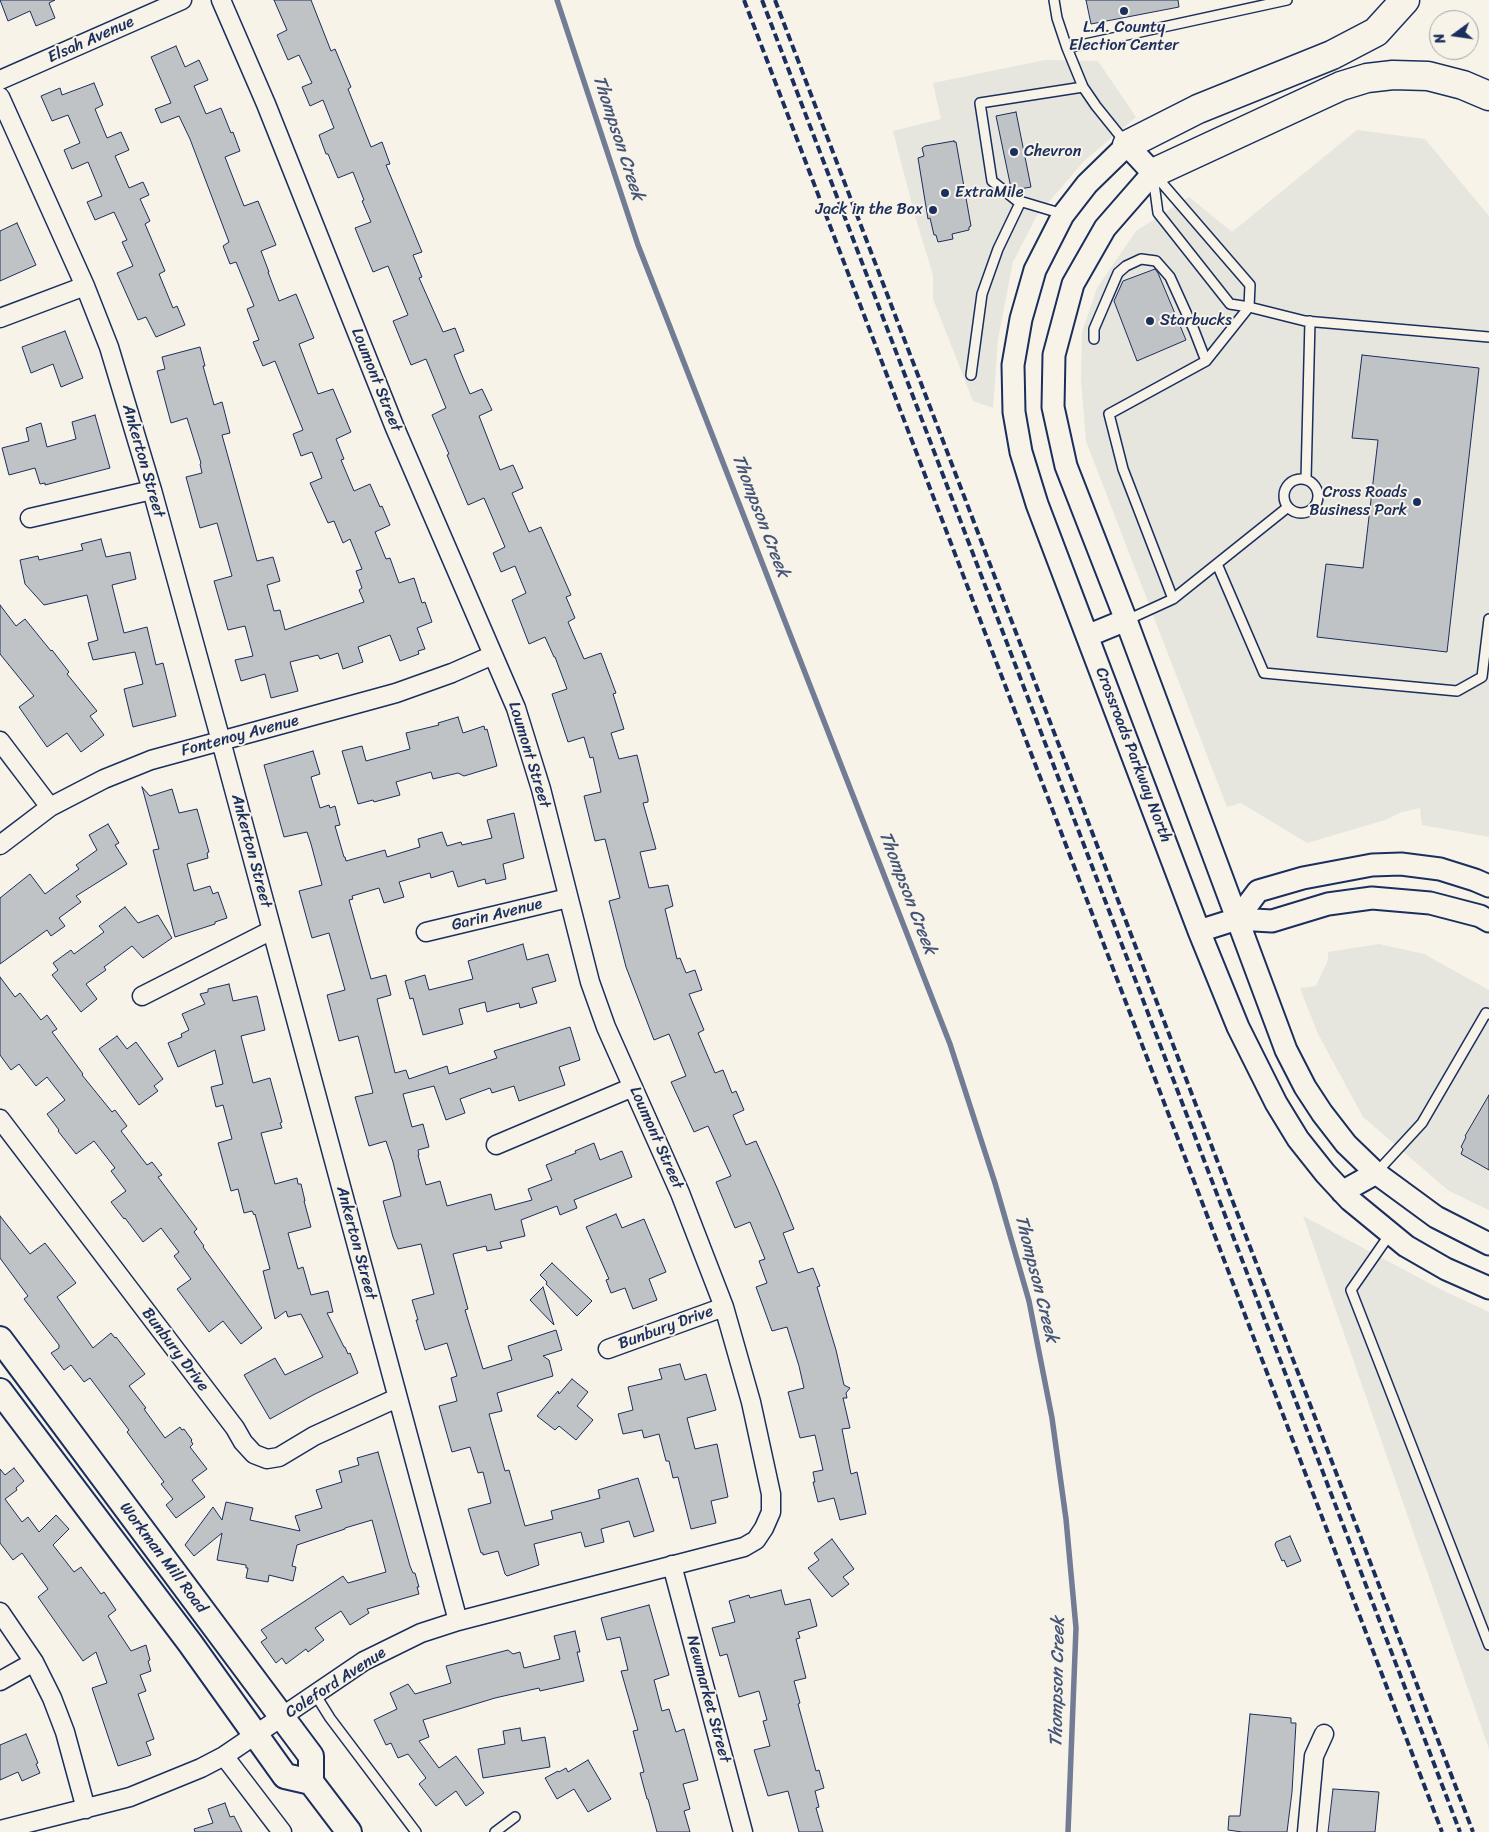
<!DOCTYPE html>
<style>
body{margin:0}
#map{position:relative;width:1489px;height:1832px;overflow:hidden;background:#f7f3e8;font-family:Sriracha,sans-serif}
canvas{display:block}
.north{position:absolute;left:1429px;top:10px;width:50px;height:50px;box-sizing:border-box;background:#f7f3e8;border:1px solid #9fa5b1;border-radius:50%;rotate:256deg;font-size:14px;font-weight:700;line-height:20px;text-align:center;color:#1b2f5e}
.north::after{content:'';display:block;margin:auto;width:18px;height:22px;background:#1b2f5e;clip-path:polygon(50% 0,100% 100%,50% 72%,0 100%)}
</style>
<div id="map">
<canvas width="1489" height="1832"></canvas>
<div class="north">N</div>
</div>
<script>
const context = document.querySelector('canvas').getContext('2d');
context.lineJoin = 'round';
function fill(path, color) {
  context.fillStyle = color;
  context.fill(path, 'evenodd');
}
function toPath(rows) {
  const path = new Path2D();
  for (const r of rows) {
    if (r.length === 3) {
      path.moveTo(r[0] + r[2], r[1]);
      path.arc(r[0], r[1], r[2], 0, 2 * Math.PI);
      continue;
    }
    path.moveTo(r[0], r[1]);
    for (let i = 2; i < r.length; i += 2) path.lineTo(r[i], r[i + 1]);
  }
  return path;
}
function stroke(path, color, width, dash) {
  context.strokeStyle = color;
  context.lineWidth = width;
  context.lineCap = dash ? 'butt' : 'round';
  context.setLineDash(dash || []);
  context.stroke(path);
}
function write(font, color, halo, rows, align = 'center') {
  context.font = font + ' Sriracha,sans-serif';
  context.lineWidth = 4;
  context.setLineDash([]);
  context.textBaseline = 'middle';
  context.strokeStyle = halo;
  context.fillStyle = color;
  for (const [text, x, y, turn = 0] of rows) {
    context.save();
    context.translate(x, y);
    context.rotate((+turn || 0) * Math.PI / 180);
    context.textAlign = isNaN(turn) ? turn : align;
    if (halo) context.strokeText(text, 0, 0);
    context.fillText(text, 0, 0);
    context.restore();
  }
}
fill(toPath([
 [1045,60,1098,61,1136,117,1084,161,1036,217,1013,262,998,339,993,408,973,401,933,299,933,275,915,216,893,131,941,119,933,83],
 [1357,130,1425,139,1489,216,1489,837,1422,825,1420,808,1402,812,1385,820,1307,843,1241,803,1227,807,1086,441,1081,380,1082,332,1097,288,1136,231,1189,197,1232,232],
 [1379,944,1424,954,1489,990,1489,1210,1449,1191,1363,1117,1318,1034,1300,988,1316,986,1328,960,1328,952],
 [1303,1216,1440,1289,1489,1312,1489,1749]
]), '#e6e5de');
stroke(toPath([
 [557,0,638,245,950,1044,995,1183,1029,1301,1052,1418,1066,1519,1076,1628,1068,1832]
]), '#727c95', 5.5);
const building = toPath([
 [0,0,55,0,49,3,55,18,36,26,30,11,8,21,0,0],
 [274,0,311,0,331,51,335,49,351,87,348,89,371,147,382,142,390,164,386,165,422,252,413,255,422,277,419,278,443,332,455,328,464,351,454,355,461,373,470,394,482,389,492,410,479,416,500,470,513,465,523,488,512,493,529,532,541,527,571,595,566,597,575,618,568,622,584,659,601,653,616,693,613,694,624,729,611,733,619,759,637,755,648,799,648,802,643,803,656,849,640,852,649,888,668,885,673,906,665,909,677,959,680,958,686,973,695,970,702,990,689,994,704,1030,698,1033,715,1073,723,1070,732,1093,736,1091,744,1110,733,1115,746,1145,756,1141,778,1190,794,1229,783,1233,798,1273,813,1268,820,1286,817,1287,836,1350,844,1385,850,1388,846,1393,847,1398,843,1398,850,1428,842,1429,851,1474,857,1472,866,1514,840,1520,834,1498,818,1502,813,1482,815,1482,813,1472,823,1470,815,1435,800,1438,788,1392,804,1388,799,1366,787,1327,772,1331,756,1287,767,1283,759,1261,765,1259,750,1222,735,1228,716,1182,731,1176,708,1126,694,1132,671,1082,686,1076,669,1034,654,1040,626,967,609,901,620,898,605,839,595,841,584,796,601,792,593,757,590,758,584,737,568,742,552,694,567,689,555,657,554,657,545,637,529,644,512,600,526,593,515,566,501,572,493,553,505,547,484,498,468,505,447,455,449,454,432,415,446,408,426,359,411,365,393,321,408,315,388,266,373,272,355,228,371,222,362,201,364,200,353,172,338,178,328,154,326,154,319,135,334,128,323,100,310,106,302,87,312,83,299,55,288,60,277,35,287,30,274,0],
 [1086,0,1178,0,1179,7,1091,24,1086,0],
 [176,46,185,67,199,60,208,80,194,86,206,114,221,108,231,133,233,132,240,151,225,157,244,206,258,201,276,245,261,251,269,272,268,272,279,301,296,294,314,338,299,344,318,394,333,389,351,432,336,439,344,459,341,460,354,491,370,484,380,507,382,506,390,525,375,532,386,559,390,558,399,583,414,578,422,603,425,602,432,622,417,628,425,649,418,651,419,654,400,661,390,635,358,647,363,662,343,669,338,653,320,659,318,655,290,662,298,691,271,698,265,674,241,681,235,660,253,656,245,626,228,630,214,581,232,576,217,523,200,528,186,477,202,473,200,464,201,463,187,418,171,423,157,371,165,369,162,357,200,347,205,366,203,366,214,405,222,402,230,433,222,435,257,561,273,557,280,581,267,585,274,611,280,610,285,630,364,602,359,590,362,588,356,571,362,569,350,539,343,543,334,521,328,523,310,483,322,478,312,452,301,456,293,434,303,430,275,361,263,366,253,342,259,340,247,309,254,306,236,262,230,264,223,246,229,242,190,139,179,116,161,123,155,109,171,103,151,57,176,46],
 [94,83,103,105,95,109,107,138,121,132,129,150,115,156,129,188,143,182,149,195,140,199,150,221,145,224,165,271,159,274,173,308,177,306,185,325,156,337,146,317,138,320,117,273,133,266,122,242,127,240,114,212,95,220,87,202,102,196,88,162,72,169,64,150,80,143,68,115,52,121,41,96,60,88,62,95,94,83],
 [1016,112,1031,187,1014,190,1011,188,996,116,1016,112],
 [954,141,954,142,956,142,971,226,969,227,969,230,952,234,953,239,938,242,936,235,934,235,930,218,928,219,918,158,924,156,922,148,925,146,954,141],
 [17,223,36,265,0,281,0,231,17,223],
 [1155,269,1158,273,1186,340,1137,361,1114,301,1123,281,1155,269],
 [65,331,83,378,61,387,53,364,31,373,22,347,65,331],
 [1362,355,1479,368,1447,652,1317,637,1326,564,1363,568,1378,440,1352,438,1362,355],
 [95,415,110,468,45,485,45,483,40,484,35,468,9,475,2,448,29,441,26,428,41,423,47,447,76,439,72,422,95,415],
 [101,539,106,557,130,552,136,579,112,585,124,633,147,627,156,665,163,663,176,716,133,727,124,689,143,684,135,652,93,660,88,643,98,640,87,595,44,605,25,584,20,560,38,556,39,560,83,550,81,544,101,539],
 [0,605,16,626,25,619,51,651,52,650,69,672,67,674,97,711,90,716,104,735,81,752,67,733,47,747,19,707,34,696,0,654,0,605],
 [458,717,463,733,484,726,485,730,487,729,497,766,464,776,458,773,433,779,431,772,396,782,400,795,374,802,373,800,358,804,342,751,362,746,366,761,410,749,406,733,439,725,438,723,458,717],
 [313,751,320,774,311,777,320,808,329,805,330,808,335,806,340,825,335,826,344,857,345,857,346,861,385,850,387,857,420,847,418,839,442,832,447,846,461,842,462,845,492,838,487,820,514,813,524,858,503,864,506,879,486,884,485,879,458,887,453,871,431,878,430,873,399,882,404,897,384,903,379,888,352,896,353,899,349,900,371,979,386,975,391,995,377,999,395,1073,406,1070,409,1079,447,1066,449,1074,497,1058,494,1051,570,1027,580,1060,559,1067,565,1085,519,1101,514,1086,492,1093,490,1088,460,1099,465,1113,446,1120,434,1086,403,1094,412,1127,423,1124,429,1147,418,1150,419,1155,418,1155,426,1185,440,1181,447,1206,491,1194,495,1210,532,1200,528,1189,552,1180,546,1165,576,1153,575,1151,594,1143,600,1160,622,1151,632,1177,574,1200,577,1208,560,1215,557,1206,521,1220,525,1236,500,1242,502,1248,487,1251,486,1246,453,1254,468,1309,465,1310,483,1369,512,1360,508,1346,556,1330,562,1350,543,1356,549,1360,553,1376,497,1393,502,1411,489,1414,505,1471,509,1470,525,1526,553,1519,551,1511,600,1498,598,1490,638,1478,654,1531,634,1537,629,1521,601,1529,604,1542,585,1547,581,1532,534,1544,539,1565,507,1576,505,1574,498,1551,483,1555,483,1553,481,1553,468,1509,491,1503,483,1472,478,1473,470,1447,452,1452,446,1431,439,1406,457,1401,451,1378,457,1376,447,1343,425,1350,416,1320,418,1320,412,1300,434,1294,421,1244,398,1249,393,1237,383,1201,401,1196,393,1162,386,1141,369,1146,355,1097,373,1093,364,1059,358,1036,339,1041,327,995,345,990,329,933,312,938,299,891,322,885,311,844,307,832,284,837,264,765,313,751],
 [142,787,150,796,172,789,179,813,197,809,209,852,207,853,208,858,187,864,194,891,210,886,213,894,218,892,227,918,215,922,215,924,175,937,153,850,159,849,142,787],
 [108,824,119,843,115,845,127,864,76,896,81,902,59,918,65,926,51,936,47,930,0,964,0,898,30,874,45,894,79,869,76,865,97,850,89,835,108,824],
 [125,907,138,923,158,915,172,938,143,958,132,946,104,967,106,970,86,984,97,999,81,1012,52,975,58,970,53,963,71,950,74,954,104,932,99,926,125,907],
 [523,944,527,960,548,954,556,981,532,988,537,1003,520,1008,519,1003,487,1012,485,1002,459,1009,463,1024,423,1035,413,998,410,999,405,981,425,975,429,990,473,979,468,961,523,944],
 [0,977,15,997,20,993,41,1020,47,1015,57,1029,52,1032,83,1074,82,1075,112,1112,115,1110,127,1126,121,1131,147,1165,152,1162,162,1175,158,1177,197,1229,194,1232,204,1246,203,1247,262,1328,241,1344,223,1321,209,1332,177,1289,191,1279,174,1256,179,1252,161,1228,143,1242,125,1218,124,1219,111,1202,126,1191,111,1171,115,1168,94,1141,76,1154,58,1131,59,1130,47,1114,65,1100,47,1077,36,1086,19,1064,11,1070,0,1055,0,977],
 [229,984,233,1001,257,996,265,1030,241,1036,253,1083,270,1078,282,1122,280,1123,282,1128,261,1133,275,1184,297,1178,298,1184,301,1184,305,1201,304,1201,311,1227,288,1233,298,1269,303,1267,311,1295,328,1291,333,1312,327,1313,344,1347,345,1347,348,1354,350,1353,358,1373,313,1395,270,1419,244,1375,275,1358,285,1375,323,1357,301,1314,288,1317,286,1311,275,1319,263,1271,270,1269,255,1214,254,1215,252,1211,244,1213,238,1189,231,1191,218,1143,232,1139,223,1105,216,1107,211,1087,223,1084,215,1050,178,1067,168,1043,182,1037,181,1034,189,1030,182,1014,205,1004,200,994,208,992,208,989,229,984],
 [117,1036,127,1049,136,1042,163,1079,154,1086,158,1091,139,1105,99,1049,117,1036],
 [1489,1095,1489,1170,1461,1154,1463,1149,1461,1147,1466,1137,1465,1136,1489,1095],
 [616,1214,622,1228,644,1219,666,1272,649,1279,657,1300,633,1309,625,1288,611,1293,606,1280,609,1279,586,1227,616,1214],
 [0,1216,30,1254,45,1243,76,1283,57,1297,93,1348,111,1333,115,1338,116,1337,145,1374,129,1386,146,1408,144,1409,165,1438,180,1427,182,1430,184,1429,192,1440,191,1441,193,1444,190,1447,207,1469,192,1480,205,1497,176,1518,166,1505,173,1499,161,1484,164,1482,127,1432,129,1430,90,1378,84,1382,71,1365,64,1370,51,1353,59,1348,59,1345,24,1299,28,1296,0,1258,0,1216],
 [552,1263,592,1301,577,1316,546,1284,547,1282,540,1275,552,1263],
 [543,1287,554,1325,530,1300,543,1287],
 [680,1364,685,1380,706,1374,716,1410,687,1418,695,1449,717,1444,728,1497,711,1501,716,1523,691,1529,678,1477,673,1478,669,1461,666,1461,659,1434,644,1438,642,1430,623,1434,618,1414,633,1410,628,1387,662,1379,659,1369,680,1364],
 [572,1379,588,1392,577,1406,593,1420,576,1440,559,1426,555,1430,537,1416,558,1391,559,1394,572,1379],
 [378,1452,410,1566,413,1573,415,1573,419,1587,417,1587,419,1594,367,1609,369,1613,350,1625,341,1611,315,1628,324,1640,308,1652,306,1649,286,1664,282,1658,276,1663,261,1642,267,1638,261,1630,343,1576,348,1583,386,1572,372,1520,345,1528,345,1529,297,1545,292,1566,296,1567,293,1581,269,1575,268,1582,246,1578,248,1568,246,1568,246,1565,217,1560,222,1533,194,1556,185,1545,213,1507,222,1520,226,1502,253,1508,250,1520,300,1531,295,1516,322,1508,316,1490,342,1482,339,1471,359,1465,357,1458,378,1452],
 [14,1468,24,1481,16,1488,17,1490,5,1499,22,1522,28,1517,39,1532,56,1515,69,1529,53,1545,74,1572,81,1567,101,1594,104,1592,116,1610,108,1616,131,1651,146,1645,150,1660,148,1661,151,1671,140,1675,146,1691,138,1694,154,1739,146,1742,151,1755,118,1766,92,1688,107,1683,96,1652,83,1661,38,1597,48,1589,22,1553,13,1560,0,1543,0,1469,5,1475,14,1468],
 [1290,1536,1301,1561,1287,1567,1284,1560,1282,1561,1275,1545,1276,1542,1290,1536],
 [832,1539,854,1569,843,1577,849,1584,832,1597,808,1568,819,1560,814,1553,832,1539],
 [781,1590,785,1605,810,1599,817,1626,798,1632,800,1638,796,1639,806,1678,794,1681,800,1703,798,1704,816,1771,819,1770,824,1788,815,1791,819,1807,816,1808,823,1832,799,1832,788,1791,768,1796,754,1750,770,1746,763,1721,767,1720,759,1691,739,1697,727,1654,720,1656,712,1628,735,1622,729,1601,749,1595,750,1598,781,1590],
 [649,1605,669,1675,654,1680,662,1711,669,1709,676,1732,684,1729,698,1780,683,1784,690,1809,684,1811,690,1832,657,1832,648,1799,647,1799,640,1773,644,1772,633,1731,638,1730,621,1671,628,1670,620,1637,607,1640,601,1618,649,1605],
 [575,1631,580,1652,577,1652,584,1681,540,1691,539,1688,495,1698,423,1720,429,1737,419,1741,439,1768,456,1756,484,1793,466,1806,456,1791,436,1806,419,1784,426,1778,408,1754,398,1758,391,1743,386,1745,374,1720,397,1709,390,1693,408,1684,415,1694,451,1683,446,1666,508,1650,513,1654,520,1652,524,1668,560,1659,554,1636,575,1631],
 [1250,1714,1291,1718,1291,1723,1296,1723,1292,1792,1287,1832,1242,1832,1228,1830,1229,1816,1240,1816,1250,1714],
 [520,1728,522,1741,545,1737,550,1767,483,1778,478,1749,505,1744,503,1731,520,1728],
 [26,1734,38,1763,36,1764,40,1773,22,1781,18,1772,0,1780,0,1745,26,1734],
 [588,1760,611,1799,588,1812,574,1789,557,1799,545,1778,558,1771,559,1772,566,1768,568,1772,588,1760],
 [1333,1789,1379,1792,1375,1832,1328,1832,1333,1789],
 [225,1803,230,1817,234,1816,242,1832,195,1832,194,1829,213,1823,208,1809,225,1803]
]);
fill(building, '#c0c3c5');
stroke(building, '#1b2f5e', 1);
const service = toPath([
 [1054,0,1057,18,1067,48,1083,87,1096,106,1125,142],
 [1067,48,1287,0],
 [1153,176,1158,213,1230,304,1249,307,1305,321,1489,337],
 [1063,214,1016,200,992,181,980,103,1083,87],
 [1094,339,1094,329,1118,273,1126,266,1141,259,1156,261,1170,277,1194,330,1206,361],
 [971,375,982,294,998,249,1021,201],
 [1306,479,1310,321],
 [1301,496,17],
 [1217,564,1264,673,1457,691,1482,677,1489,619],
 [1173,599,1288,507],
 [1127,620,1173,599,1123,469,1109,414,1206,361,1249,307,1250,285,1155,175],
 [1376,1173,1422,1123,1486,1013,1489,1014],
 [1390,1234,1351,1290,1489,1645],
 [315,1694,330,1718,416,1832],
 [495,1832,515,1817]
]);
const minor = toPath([
 [0,80,182,0],
 [0,97,85,286,109,347,152,490,221,741,458,1621],
 [0,318,85,286],
 [30,518,152,490],
 [0,741,50,807],
 [0,845,50,807,104,779,151,760,396,693,452,673,493,655],
 [426,932,568,898],
 [142,996,272,930],
 [0,1119,235,1428,243,1442,254,1454,267,1459,279,1457,314,1436,397,1398],
 [496,1145,633,1087],
 [608,1349,724,1307],
 [672,1565,743,1832],
 [0,1612,34,1662,52,1698,65,1732,86,1809],
 [0,1681,34,1662],
 [224,1756,282,1832],
 [0,1830,130,1797,201,1768,224,1756,364,1661,421,1633,458,1621,744,1547,756,1540,764,1528,771,1512,771,1494,751,1402,724,1307,680,1193,606,1027,590,982,541,789,516,708,395,428,266,104,221,0],
 [1307,1832,1314,1756,1324,1734]
]);
const tertiary = toPath([
 [1087,636,1126,620],
 [1237,919,1258,891,1303,878,1372,865,1401,864,1440,869,1475,880,1489,886],
 [1199,931,1237,919,1272,921,1328,904,1372,898,1430,903,1480,916,1489,921],
 [1342,1192,1376,1173],
 [1489,1244,1436,1217,1376,1173,1346,1144,1322,1113,1305,1087,1286,1050,1126,620,1066,466,1053,407,1054,355,1073,284,1105,228,1153,173,1127,145,1087,184,1063,215,1035,270,1021,319,1013,365,1014,412,1021,452,1037,504,1199,931,1238,1027,1276,1103,1298,1139,1325,1173,1350,1200,1406,1246,1446,1269,1489,1288]
]);
const secondary = toPath([
 [0,1339,311,1756,311,1782,349,1832],
 [0,1391,190,1643,285,1776,311,1782]
]);
const motorway = toPath([
 [1127,145,1198,109,1332,55,1376,32,1405,0],
 [1153,173,1341,86,1367,78,1393,75,1428,76,1463,85,1489,96]
]);
stroke(service, '#1b2f5e', 12);
stroke(minor, '#1b2f5e', 21);
stroke(tertiary, '#1b2f5e', 25);
stroke(secondary, '#1b2f5e', 28);
stroke(motorway, '#1b2f5e', 31);
stroke(service, '#f7f3e8', 9);
stroke(minor, '#f7f3e8', 18);
stroke(tertiary, '#f7f3e8', 21);
stroke(secondary, '#f7f3e8', 24);
stroke(motorway, '#f7f3e8', 28);
stroke(toPath([
 [744,0,1442,1832],
 [762,0,1460,1832],
 [775,0,1473,1832]
]), '#1b2f5e', 4, [8, 4]);
for (const [x, y, r, color] of [
 [1124,11,5,"#1b2f5e"],
 [1014,152,5,"#1b2f5e"],
 [945,193,5,"#1b2f5e"],
 [933,210,5,"#1b2f5e"],
 [1150,321,5,"#1b2f5e"],
 [1417,502,5,"#1b2f5e"]
]) {
  const dot = new Path2D();
  dot.arc(x, y, r, 0, 2 * Math.PI);
  context.fillStyle = color;
  context.fill(dot);
  stroke(dot, '#f7f3e8', 2);
}
write('16px', '#1b2f5e', '#f7f3e8', [
 ["L.A. County",1124,28,"center"],
 ["Election Center",1124,46,"center"],
 ["Chevron",1024,152],
 ["ExtraMile",955,193],
 ["Jack in the Box",923,210,"right"],
 ["Starbucks",1160,321],
 ["Cross Roads",1407,493,"right"],
 ["Business Park",1407,511,"right"]
], 'left');
write('16px', '#1b2f5e', '#f7f3e8', [
 ["Elsah Avenue",91,40,-24],
 ["Loumont Street",376,380,68],
 ["Ankerton Street",143,461,74],
 ["Fontenoy Avenue",240,736,-15],
 ["Loumont Street",529,755,73],
 ["Crossroads Parkway North",1133,755,69],
 ["Ankerton Street",251,851,75],
 ["Garin Avenue",497,915,-14],
 ["Loumont Street",656,1138,66],
 ["Ankerton Street",356,1243,75],
 ["Bunbury Drive",666,1328,-20],
 ["Bunbury Drive",175,1350,53],
 ["Workman Mill Road",163,1558,53],
 ["Coleford Avenue",336,1683,-33],
 ["Newmarket Street",708,1699,75]
]);
write('italic 18px', '#465679', '#f7f3e8', [
 ["Thompson Creek",618,138,72],
 ["Thompson Creek",760,516,69],
 ["Thompson Creek",907,893,69],
 ["Thompson Creek",1036,1279,76],
 ["Thompson Creek",1058,1682,-89]
]);
</script>
